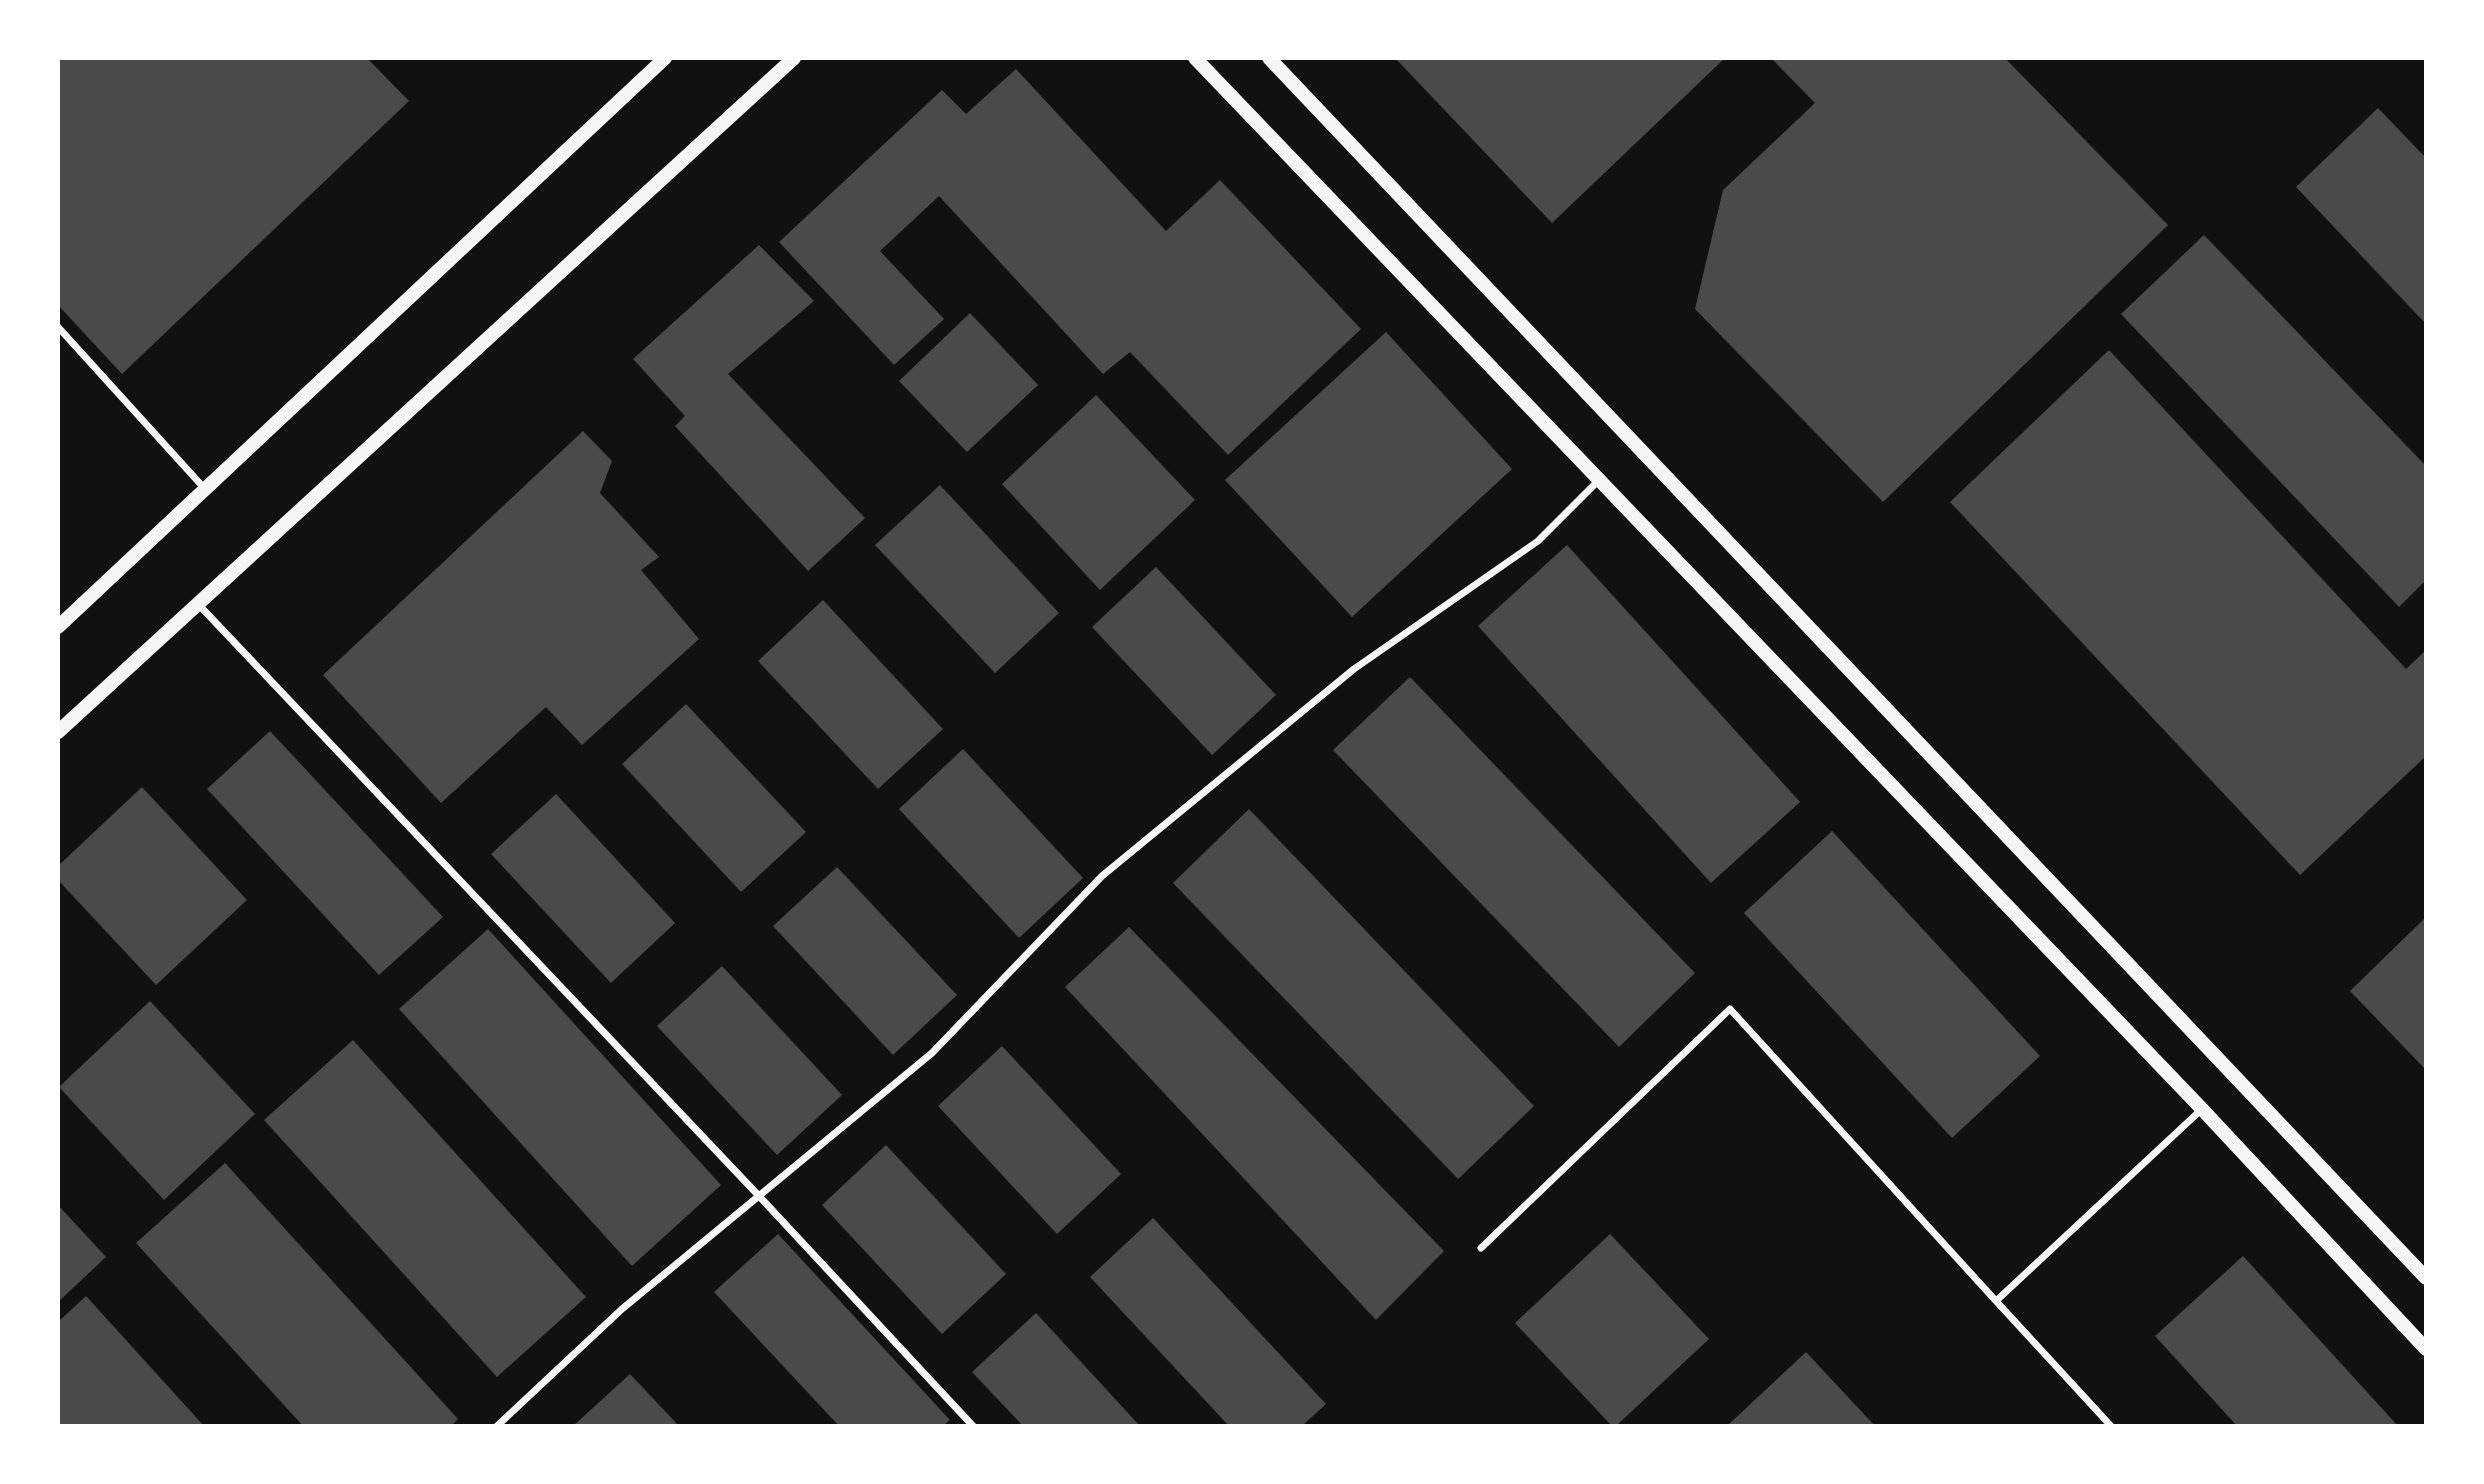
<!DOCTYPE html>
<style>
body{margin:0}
#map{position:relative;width:2484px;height:1484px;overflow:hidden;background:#111;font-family:Commissioner,sans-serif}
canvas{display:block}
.frame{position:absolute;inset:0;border:60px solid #fff;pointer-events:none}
</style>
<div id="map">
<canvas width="2484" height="1484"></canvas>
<div class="frame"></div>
</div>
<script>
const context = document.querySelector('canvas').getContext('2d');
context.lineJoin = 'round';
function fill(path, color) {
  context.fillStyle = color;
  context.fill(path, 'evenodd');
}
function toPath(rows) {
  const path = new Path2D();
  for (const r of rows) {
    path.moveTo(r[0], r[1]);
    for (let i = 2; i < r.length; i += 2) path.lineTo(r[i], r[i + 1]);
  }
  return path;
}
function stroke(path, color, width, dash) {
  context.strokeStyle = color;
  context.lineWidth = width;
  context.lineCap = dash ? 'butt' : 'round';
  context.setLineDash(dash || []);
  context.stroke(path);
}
fill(toPath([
 [58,58,367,58,409,101,122,374,58,305],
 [1395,58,1725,58,1552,223],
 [1771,58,2005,58,2168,225,1883,502,1695,309,1723,190,1815,103],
 [1016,69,1166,231,1220,180,1361,329,1228,455,1130,352,1103,374,939,196,880,251,944,319,894,365,779,242,942,90,966,114],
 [2378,108,2426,158,2426,324,2296,187],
 [2204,235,2426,466,2426,580,2399,607,2121,314],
 [759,245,814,301,728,374,865,518,808,571,675,426,685,416,633,359],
 [970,313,1038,385,967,452,899,381],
 [1386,332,1512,469,1352,617,1225,480],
 [2109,350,2406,669,2426,650,2426,756,2300,875,1950,502],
 [1096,395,1195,500,1100,590,1002,484],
 [583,431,612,461,600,493,659,557,641,570,699,639,582,745,546,707,441,803,323,675],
 [940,485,1059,613,995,673,875,545],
 [1567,545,1800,802,1711,883,1478,626],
 [1156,567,1276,695,1212,755,1092,627],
 [823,600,943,729,878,789,758,661],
 [1410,677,1695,973,1619,1047,1333,750],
 [686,704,806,832,741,892,622,764],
 [270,731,443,917,379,975,207,789],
 [963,749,1083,878,1019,938,899,809],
 [142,787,247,900,156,985,58,880,58,866],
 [556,794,675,923,611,983,491,854],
 [1249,809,1534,1106,1458,1179,1173,883],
 [1832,831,2040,1056,1952,1138,1744,913],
 [837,867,957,995,893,1055,773,926],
 [2426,917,2426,1070,2350,991],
 [1129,927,1444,1251,1376,1320,1065,987],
 [488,929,721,1185,632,1266,399,1009],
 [722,966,842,1095,777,1155,657,1026],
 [150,1001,255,1114,164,1200,59,1087],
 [353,1040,586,1297,497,1377,264,1120],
 [1002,1046,1121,1174,1057,1234,938,1106],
 [886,1145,1006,1274,942,1334,822,1205],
 [225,1163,458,1419,451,1426,303,1426,136,1243],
 [58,1205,106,1257,58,1302],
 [1153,1218,1326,1404,1302,1426,1229,1426,1090,1277],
 [778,1234,950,1420,943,1426,839,1426,714,1292],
 [1610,1234,1709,1339,1616,1426,1612,1426,1515,1323],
 [2243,1256,2398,1426,2237,1426,2155,1336],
 [86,1296,204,1426,58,1426,58,1322],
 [1036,1313,1140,1426,1023,1426,972,1372],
 [1806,1352,1875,1426,1727,1426],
 [630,1374,679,1426,573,1426]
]), '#4a4a4a');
stroke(toPath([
 [58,327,205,489],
 [198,604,759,1196,973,1426],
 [1481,1248,1730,1009,1996,1301],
 [497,1426,622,1309,932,1053,1102,876,1354,669,1538,541,1599,480],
 [2111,1426,1996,1301,2202,1109]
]), '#f5f5f5', 7);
stroke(toPath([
 [1195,58,2202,1109,2426,1349],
 [1269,58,2426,1278],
 [58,627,665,58],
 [58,732,794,58]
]), '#f5f5f5', 14);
</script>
